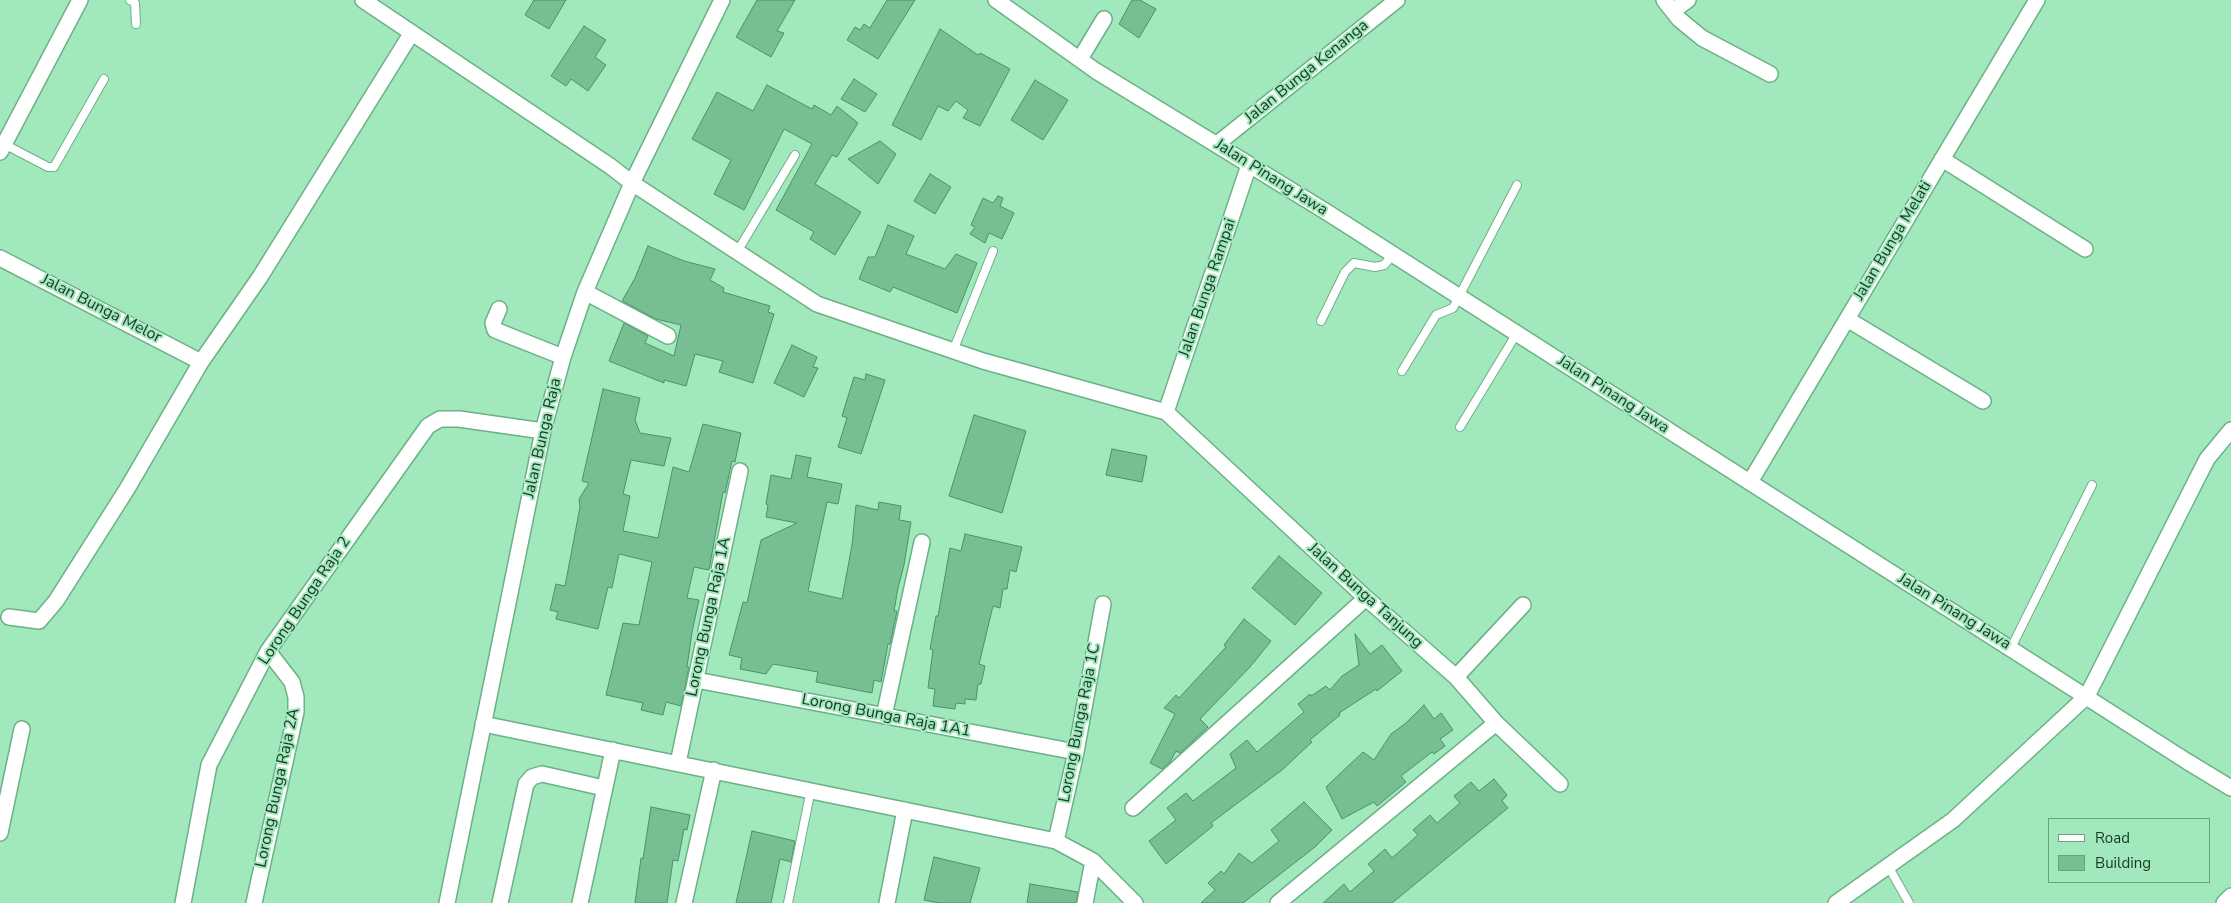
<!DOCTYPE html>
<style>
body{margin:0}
#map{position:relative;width:2231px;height:903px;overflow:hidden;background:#a1e9bc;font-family:"Nunito Sans",sans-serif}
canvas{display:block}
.legend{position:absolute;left:2048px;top:818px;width:162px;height:65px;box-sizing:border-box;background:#a1e9bc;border:1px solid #6ba180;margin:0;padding:6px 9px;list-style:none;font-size:15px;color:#193625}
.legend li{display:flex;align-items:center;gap:10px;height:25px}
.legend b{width:25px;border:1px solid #6ba180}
</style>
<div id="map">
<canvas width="2231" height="903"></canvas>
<ul class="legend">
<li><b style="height:6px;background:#fff"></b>Road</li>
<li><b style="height:14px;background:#77be93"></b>Building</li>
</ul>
</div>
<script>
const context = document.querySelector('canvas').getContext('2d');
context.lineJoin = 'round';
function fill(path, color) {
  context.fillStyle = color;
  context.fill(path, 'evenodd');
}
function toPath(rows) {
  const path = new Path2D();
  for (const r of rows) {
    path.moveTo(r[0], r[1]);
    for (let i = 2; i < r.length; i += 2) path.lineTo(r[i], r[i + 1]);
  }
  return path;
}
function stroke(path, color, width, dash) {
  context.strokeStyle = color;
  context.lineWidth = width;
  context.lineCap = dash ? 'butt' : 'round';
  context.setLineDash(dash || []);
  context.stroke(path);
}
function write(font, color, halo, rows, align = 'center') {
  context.font = font + ' "Nunito Sans",sans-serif';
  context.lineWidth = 4;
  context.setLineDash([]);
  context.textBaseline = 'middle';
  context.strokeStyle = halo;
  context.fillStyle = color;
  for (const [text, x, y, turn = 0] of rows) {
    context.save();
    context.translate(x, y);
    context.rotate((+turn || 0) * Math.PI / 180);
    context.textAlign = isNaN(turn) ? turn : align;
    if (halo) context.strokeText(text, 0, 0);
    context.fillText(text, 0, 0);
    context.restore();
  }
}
const building = toPath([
 [534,0,566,0,549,29,525,15,534,0],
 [757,0,795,0,777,31,784,33,771,57,736,37,757,0],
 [887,0,915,0,878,59,847,40,855,27,860,30,864,24,870,28,887,0],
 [1132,0,1140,0,1156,9,1139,38,1119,24,1132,0],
 [584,26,606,40,595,57,606,65,588,91,571,79,566,86,551,76,584,26],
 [940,29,978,55,980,53,1010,69,980,126,963,118,968,110,956,101,948,111,938,106,921,140,892,125,940,29],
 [854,79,877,94,865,112,841,99,854,79],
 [1035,80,1068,100,1043,140,1011,120,1035,80],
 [767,85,812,109,814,105,831,115,837,106,858,123,837,157,832,155,815,184,861,212,835,255,810,239,814,232,776,210,812,144,784,129,744,210,714,194,731,160,692,139,717,92,753,111,767,85],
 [880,141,896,154,878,184,848,159,880,141],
 [930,174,951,187,935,214,914,201,930,174],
 [998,196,1003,198,1000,206,1014,213,1002,239,989,233,985,243,970,234,975,227,971,225,983,198,993,203,998,196],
 [888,225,914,236,906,254,945,269,956,254,977,263,957,313,893,287,890,292,859,279,868,257,875,257,888,225],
 [648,246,684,261,715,269,710,280,724,288,723,292,770,306,768,312,774,314,753,383,719,372,723,361,695,354,686,386,664,380,664,383,609,361,624,323,648,336,645,343,674,356,681,325,656,319,622,301,635,278,648,246],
 [792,345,817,357,813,367,818,368,804,397,774,383,792,345],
 [866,374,885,380,861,454,838,447,847,418,842,416,854,377,865,380,866,374],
 [603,389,640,398,635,420,640,433,671,438,664,466,631,460,623,494,630,496,623,531,658,538,673,467,689,472,703,424,741,433,735,462,732,461,725,493,723,492,709,570,694,567,687,598,699,600,692,632,687,667,689,667,681,706,666,702,663,715,641,710,643,703,606,695,623,623,639,625,652,562,619,554,612,588,608,587,598,629,556,619,558,612,550,610,556,584,565,586,580,507,579,499,589,483,582,481,603,389],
 [974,415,1026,431,1002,513,949,496,974,415],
 [1112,449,1147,456,1142,482,1106,475,1112,449],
 [796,455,811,458,807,477,842,484,838,504,827,502,808,591,842,599,852,545,856,505,878,510,879,502,901,506,899,520,911,522,904,565,898,588,894,611,897,611,890,644,888,644,881,682,874,680,872,693,816,682,818,672,773,664,766,674,740,669,742,658,729,655,743,602,747,603,761,540,797,523,766,517,768,505,766,504,771,475,791,479,796,455],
 [965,534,1022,547,1016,572,1010,570,1007,589,1003,589,1000,608,993,606,979,664,985,666,981,684,978,684,976,700,965,699,965,704,956,703,955,709,933,706,935,689,928,688,933,650,930,649,936,616,938,616,950,548,961,551,965,534],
 [1279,556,1322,593,1295,625,1252,588,1279,556],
 [1244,619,1271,641,1250,667,1200,719,1208,727,1180,753,1176,751,1170,762,1162,769,1150,763,1175,714,1164,708,1176,695,1179,698,1226,647,1224,645,1244,619],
 [1355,634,1370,654,1382,645,1402,671,1377,691,1376,689,1339,713,1340,715,1310,740,1312,742,1282,770,1211,823,1213,826,1166,864,1149,841,1176,820,1167,808,1186,793,1193,801,1236,768,1230,754,1247,740,1257,752,1304,712,1298,704,1310,694,1311,696,1326,686,1330,690,1342,676,1359,665,1355,634],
 [1424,705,1434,719,1441,713,1453,730,1440,739,1445,746,1434,754,1432,752,1401,776,1406,782,1377,806,1374,802,1342,819,1326,787,1363,752,1374,760,1391,734,1406,723,1424,705],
 [1494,779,1507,795,1502,801,1508,808,1392,903,1323,903,1344,884,1350,892,1374,871,1368,864,1385,849,1392,858,1418,835,1413,830,1430,815,1437,823,1460,803,1454,796,1471,782,1479,791,1494,779],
 [1304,802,1332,830,1315,847,1243,903,1201,903,1215,890,1208,883,1221,871,1224,874,1239,853,1252,863,1279,841,1271,830,1304,802],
 [651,807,690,815,687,830,684,829,678,861,673,860,667,903,635,903,641,858,643,859,651,807],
 [752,831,795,841,791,862,780,859,771,903,736,903,752,831],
 [934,857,980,868,970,903,939,903,924,900,934,857],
 [1030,884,1078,892,1076,903,1027,903,1030,884]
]);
fill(building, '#77be93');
stroke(building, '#4b9168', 1);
const lane = toPath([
 [130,0,135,3,136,24],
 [4,144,48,167,54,167,104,79],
 [737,252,795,155],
 [1321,321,1345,272,1354,263,1375,267,1384,265,1392,256],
 [953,351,993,251],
 [1402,371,1436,315,1453,308,1517,185],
 [1460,427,1517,333],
 [2011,648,2092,485],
 [1888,866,1909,903],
 [788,903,811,789]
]);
const street = toPath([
 [363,0,610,166,632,183,817,304,983,361,1166,412,1366,598,1456,677,1496,723,1560,784],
 [996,0,1096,71,1325,211,2188,762,2231,788],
 [1664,0,1679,19,1702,38,1770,74],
 [1673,11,1688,0],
 [1080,59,1104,19],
 [1217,144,1397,0],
 [0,152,80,0],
 [1942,159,2085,249],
 [0,258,201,362],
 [585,292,668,336],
 [499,309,493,323,495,330,563,357],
 [1847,319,1983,401],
 [1166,412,1249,165],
 [1750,482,2037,0],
 [9,617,39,621,56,601,127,489,201,362,260,277,411,34],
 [1456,677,1523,605],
 [696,680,1076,752],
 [884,716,922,542],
 [483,724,1056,841,1093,861,1135,903],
 [678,763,740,471],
 [1133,808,1366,598],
 [0,833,22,729],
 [1056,841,1076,752,1103,604],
 [183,903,209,765,268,651,428,426,440,419,459,419,543,431],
 [254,903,296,712,296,697,292,682,268,651],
 [447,903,543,431,563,357,585,292,632,183,722,0],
 [500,903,526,784,532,777,542,774,604,788],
 [580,903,613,750],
 [684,903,714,770],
 [887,903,905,810],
 [1085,903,1093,861],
 [1278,903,1496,723],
 [1836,903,1953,820,2087,696,2207,459,2231,430],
 [2224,903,2231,896]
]);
stroke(lane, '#6bb187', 10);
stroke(street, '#6bb187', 18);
stroke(lane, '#fff', 8);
stroke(street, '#fff', 15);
write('16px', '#193625', '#a1e9bc', [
 ["Jalan Bunga Kenanga",1307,72,-39],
 ["Jalan Pinang Jawa",1271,178,32],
 ["Jalan Bunga Melati",1893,241,-59],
 ["Jalan Bunga Rampai",1208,288,-71],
 ["Jalan Bunga Melor",101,309,27],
 ["Jalan Pinang Jawa",1613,395,33],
 ["Jalan Bunga Raja",543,438,-77],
 ["Jalan Bunga Tanjung",1365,596,42],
 ["Lorong Bunga Raja 2",305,601,-56],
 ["Jalan Pinang Jawa",1954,612,32],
 ["Lorong Bunga Raja 1A",709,617,-78],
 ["Lorong Bunga Raja 1A1",886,716,11],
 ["Lorong Bunga Raja 1C",1080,723,-79],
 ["Lorong Bunga Raja 2A",278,788,-78]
]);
</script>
